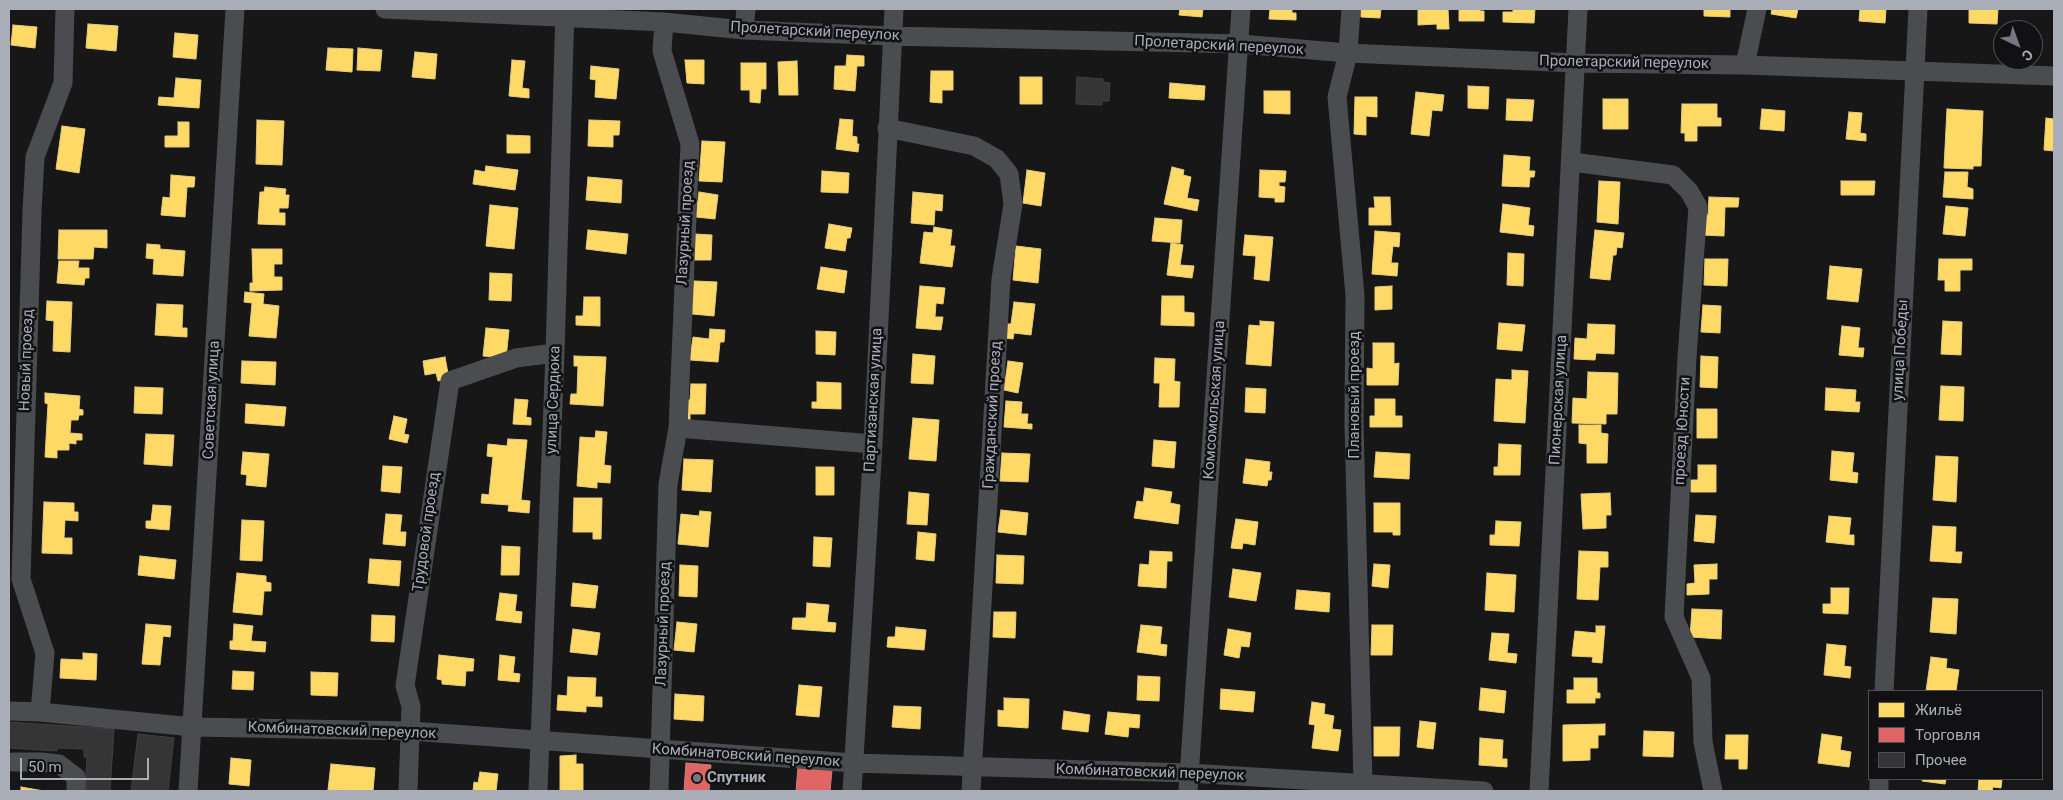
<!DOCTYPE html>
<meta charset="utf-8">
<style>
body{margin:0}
#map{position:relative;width:2063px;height:800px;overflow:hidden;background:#171717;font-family:Roboto,sans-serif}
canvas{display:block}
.frame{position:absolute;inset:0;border:10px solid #a8adb8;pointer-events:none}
.legend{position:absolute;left:1868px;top:690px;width:175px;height:90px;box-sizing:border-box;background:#111113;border:1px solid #4d4f55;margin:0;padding:6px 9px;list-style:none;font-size:15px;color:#a8adb8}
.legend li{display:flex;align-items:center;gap:10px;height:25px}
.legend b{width:25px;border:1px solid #4d4f55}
.north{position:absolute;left:1993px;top:20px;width:50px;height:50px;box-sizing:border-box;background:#111113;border:1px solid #4d4f55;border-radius:50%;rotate:138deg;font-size:14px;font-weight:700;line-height:20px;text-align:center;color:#a8adb8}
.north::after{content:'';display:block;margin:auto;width:18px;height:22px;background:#757880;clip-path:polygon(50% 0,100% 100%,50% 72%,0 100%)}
.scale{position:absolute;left:20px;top:758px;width:129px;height:22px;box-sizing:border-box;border:2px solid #a8adb8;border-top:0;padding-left:6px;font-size:15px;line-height:18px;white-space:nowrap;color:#a8adb8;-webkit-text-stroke:4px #111113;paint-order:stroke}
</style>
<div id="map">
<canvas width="2063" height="800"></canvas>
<div class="frame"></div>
<ul class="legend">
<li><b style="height:14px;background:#ffd966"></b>Жильё</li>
<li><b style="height:14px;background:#e06666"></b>Торговля</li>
<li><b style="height:14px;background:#353536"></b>Прочее</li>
</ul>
<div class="north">С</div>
<div class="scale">50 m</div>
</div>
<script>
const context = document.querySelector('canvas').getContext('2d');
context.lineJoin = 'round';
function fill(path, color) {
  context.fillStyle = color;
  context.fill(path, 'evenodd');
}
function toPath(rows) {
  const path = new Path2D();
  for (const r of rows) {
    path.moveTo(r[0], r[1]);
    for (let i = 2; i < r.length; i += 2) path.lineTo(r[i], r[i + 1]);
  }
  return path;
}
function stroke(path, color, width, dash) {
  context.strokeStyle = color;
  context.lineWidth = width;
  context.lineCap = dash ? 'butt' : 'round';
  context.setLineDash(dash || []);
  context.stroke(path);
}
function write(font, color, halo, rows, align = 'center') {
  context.font = font + ' Roboto,sans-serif';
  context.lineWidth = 5;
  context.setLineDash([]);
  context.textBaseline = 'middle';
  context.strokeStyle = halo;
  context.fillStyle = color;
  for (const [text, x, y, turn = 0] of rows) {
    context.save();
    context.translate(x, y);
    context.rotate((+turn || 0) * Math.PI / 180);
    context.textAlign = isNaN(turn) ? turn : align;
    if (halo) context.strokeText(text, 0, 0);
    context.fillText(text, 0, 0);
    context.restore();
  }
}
const homes = toPath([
 [1180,9,1203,9,1202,17,1179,15,1180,9],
 [1270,9,1292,9,1292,13,1296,13,1296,20,1269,19,1270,9],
 [1361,9,1381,9,1380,18,1361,17,1361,9],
 [1418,9,1448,9,1449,29,1437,29,1437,24,1418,25,1418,9],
 [1459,9,1480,9,1480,11,1484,11,1484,21,1459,21,1459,9],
 [1513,9,1535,9,1534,23,1503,22,1503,12,1513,12,1513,9],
 [1704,9,1730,9,1730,17,1704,16,1704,9],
 [1772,9,1798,9,1796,18,1771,14,1772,9],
 [1860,9,1886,9,1885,23,1859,21,1860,9],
 [1969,9,1998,9,1997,24,1969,23,1969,9],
 [88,24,118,26,116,51,86,48,88,24],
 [13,25,37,27,35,48,11,45,13,25],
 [175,33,198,35,196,59,173,57,175,33],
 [328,48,353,49,352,72,326,70,328,48],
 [358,48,382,50,380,71,357,70,358,48],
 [415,52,437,54,435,79,412,77,415,52],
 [847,55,864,56,864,66,857,66,855,91,834,89,835,66,846,66,847,55],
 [512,60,525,61,522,88,529,89,529,98,509,96,512,60],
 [685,60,704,60,704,84,687,83,685,60],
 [797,61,798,95,779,95,778,62,797,61],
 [741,63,766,63,766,89,761,89,760,103,750,102,750,90,741,90,741,63],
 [591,66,619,69,616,99,595,97,596,80,590,79,591,66],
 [931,71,953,71,953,90,942,90,942,103,930,102,931,71],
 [1020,77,1042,77,1042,104,1020,104,1020,77],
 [176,78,201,80,199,108,158,105,159,97,174,98,176,78],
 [1170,83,1205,86,1204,100,1169,98,1170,83],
 [1468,86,1489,87,1488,109,1468,108,1468,86],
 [1264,91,1290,91,1290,114,1264,113,1264,91],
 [1416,92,1444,95,1442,111,1432,110,1429,136,1411,134,1416,92],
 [1355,97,1377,97,1377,117,1366,116,1366,135,1354,134,1355,97],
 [1507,99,1534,100,1532,121,1506,120,1507,99],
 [1603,99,1628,99,1628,129,1603,129,1603,99],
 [1682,104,1717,104,1717,118,1721,118,1721,126,1697,126,1697,141,1685,141,1685,133,1681,133,1682,104],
 [1762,109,1785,111,1784,131,1760,129,1762,109],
 [1947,109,1983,111,1981,166,1973,166,1973,169,1944,168,1947,109],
 [1849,112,1862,113,1860,133,1866,134,1866,141,1846,139,1849,112],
 [2046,118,2054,119,2054,151,2044,150,2046,118],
 [840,119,853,120,852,136,857,137,857,144,859,144,858,152,836,149,840,119],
 [257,120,284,121,282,165,256,164,257,120],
 [589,120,620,121,619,135,613,135,613,147,588,146,589,120],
 [178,122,189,122,189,147,165,147,165,136,178,136,178,122],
 [62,126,85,129,79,173,56,169,62,126],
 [507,135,530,136,530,153,507,153,507,135],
 [702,141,725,142,722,182,699,181,702,141],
 [1504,155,1530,157,1529,171,1535,171,1534,177,1530,177,1529,187,1502,186,1504,155],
 [486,166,518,170,515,190,473,184,475,170,485,172,486,166],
 [1172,167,1184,170,1183,175,1191,177,1187,198,1199,200,1197,211,1164,204,1172,167],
 [1027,170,1045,173,1041,206,1023,203,1027,170],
 [1260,170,1286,171,1285,182,1279,182,1279,186,1285,187,1284,202,1275,202,1275,198,1259,197,1260,170],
 [822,171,849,173,848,193,821,192,822,171],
 [1945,172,1968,172,1967,187,1973,189,1973,199,1943,197,1945,172],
 [171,175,195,177,194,187,187,187,185,217,161,215,163,197,170,198,171,175],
 [588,177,622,180,621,203,586,200,588,177],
 [1599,181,1620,182,1618,224,1597,222,1599,181],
 [1841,181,1875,181,1874,195,1841,195,1841,181],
 [265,187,286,189,285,195,289,195,288,208,279,208,279,213,285,213,285,225,258,224,260,192,264,192,265,187],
 [699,192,718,195,715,219,696,217,699,192],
 [913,192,943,195,942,211,935,210,934,225,911,223,913,192],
 [1374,197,1390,197,1391,225,1369,225,1369,208,1375,208,1374,197],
 [1709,197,1739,198,1738,207,1725,207,1724,236,1701,235,1702,215,1708,215,1709,197],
 [1503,204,1530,208,1528,225,1534,226,1533,236,1500,232,1503,204],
 [490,205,518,208,514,249,486,246,490,205],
 [1946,206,1968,208,1965,236,1943,234,1946,206],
 [1155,218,1182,220,1180,243,1152,241,1155,218],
 [829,224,852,228,850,238,847,238,845,251,825,248,829,224],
 [934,227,952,230,950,246,955,246,952,267,920,263,924,232,933,233,934,227],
 [59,230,107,230,107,248,94,247,93,259,58,259,59,230],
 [588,230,628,234,626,254,586,249,588,230],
 [1595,230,1624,233,1622,248,1617,247,1616,255,1613,255,1610,280,1590,278,1595,230],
 [1375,231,1400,233,1399,247,1393,246,1391,263,1398,263,1397,276,1372,274,1375,231],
 [695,234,712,235,711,260,694,260,695,234],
 [1245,235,1273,237,1269,281,1254,279,1256,256,1243,255,1245,235],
 [1171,243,1183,245,1180,265,1194,266,1192,278,1167,275,1171,243],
 [147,244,160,245,160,249,185,251,183,276,153,274,154,259,146,258,147,244],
 [1016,246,1041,249,1038,283,1013,280,1016,246],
 [252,249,282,249,282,264,274,264,274,277,282,277,282,290,250,291,250,283,253,283,252,249],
 [1508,253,1524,254,1523,286,1507,285,1508,253],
 [1705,259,1728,259,1727,286,1704,285,1705,259],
 [1939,259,1972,259,1972,270,1960,270,1960,291,1945,291,1945,280,1938,280,1939,259],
 [59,261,79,261,78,268,89,268,89,278,85,278,84,285,57,283,59,261],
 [1830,266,1862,269,1858,302,1827,299,1830,266],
 [821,267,847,271,844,293,817,289,821,267],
 [490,273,512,274,511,301,489,300,490,273],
 [694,281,717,282,714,316,692,314,694,281],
 [920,286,945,288,943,304,936,303,935,317,943,317,941,330,916,328,920,286],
 [1392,286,1392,309,1375,310,1375,287,1392,286],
 [245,292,264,294,263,304,279,306,276,338,249,336,252,303,244,302,245,292],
 [1162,296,1184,296,1184,312,1194,313,1194,326,1161,325,1162,296],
 [584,297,600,297,600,326,576,325,576,316,583,316,584,297],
 [47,301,72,302,70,352,53,351,54,321,46,320,47,301],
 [1014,302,1035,304,1031,335,1014,333,1013,339,1005,338,1007,324,1011,324,1014,302],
 [157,304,183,305,182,328,187,328,187,337,155,335,157,304],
 [1703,305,1721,306,1720,333,1701,332,1703,305],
 [1260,321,1274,322,1271,366,1246,364,1249,325,1260,326,1260,321],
 [1943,321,1962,322,1961,355,1941,354,1943,321],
 [1499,323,1525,325,1522,351,1497,349,1499,323],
 [1588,324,1615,325,1614,354,1596,353,1595,360,1574,359,1575,338,1587,339,1588,324],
 [1842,326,1860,328,1858,348,1864,348,1863,357,1839,355,1842,326],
 [486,328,509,330,506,358,483,356,486,328],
 [710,329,725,330,724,342,720,342,718,362,690,360,693,337,709,339,710,329],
 [816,331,836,332,835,355,816,354,816,331],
 [1373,343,1394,343,1394,364,1399,363,1398,385,1367,385,1367,368,1373,369,1373,343],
 [913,354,935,356,933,384,911,383,913,354],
 [574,356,606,357,603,406,570,404,571,394,577,394,578,366,574,366,574,356],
 [1701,356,1718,357,1717,388,1700,387,1701,356],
 [445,357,449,379,438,381,436,373,425,375,423,361,445,357],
 [1155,358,1175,359,1174,381,1180,382,1179,407,1159,407,1160,383,1154,383,1155,358],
 [242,361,276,362,275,385,241,383,242,361],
 [1008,361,1023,363,1018,393,1004,390,1008,361],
 [1512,370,1528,371,1525,423,1494,421,1496,379,1512,380,1512,370],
 [1588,372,1618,373,1617,414,1606,414,1606,424,1572,423,1573,398,1587,399,1588,372],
 [817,382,841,383,841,409,812,408,812,402,817,402,817,382],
 [691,384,706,384,705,414,690,414,690,420,685,420,686,400,690,400,691,384],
 [1941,386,1964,387,1963,421,1939,420,1941,386],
 [135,387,163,388,162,414,134,413,135,387],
 [1246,388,1266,389,1265,413,1245,412,1246,388],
 [1826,388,1856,390,1855,402,1860,402,1859,412,1825,410,1826,388],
 [45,393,80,396,79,409,83,410,83,415,79,415,78,420,71,420,70,433,82,434,82,440,76,440,76,444,69,443,69,450,57,450,57,458,45,457,48,404,45,403,45,393],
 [515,399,528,400,526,417,531,418,531,425,513,424,515,399],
 [1375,399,1395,399,1395,416,1402,416,1402,427,1370,427,1370,416,1375,416,1375,399],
 [1006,401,1022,402,1021,414,1028,414,1027,424,1032,424,1032,429,1004,427,1006,401],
 [246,404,286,407,284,426,245,423,246,404],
 [1697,409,1717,409,1717,438,1697,438,1697,409],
 [394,416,407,419,404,434,409,435,407,443,389,439,394,416],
 [913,418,939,420,936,461,909,459,913,418],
 [1579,425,1601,425,1601,433,1608,434,1607,463,1587,463,1587,444,1579,443,1579,425],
 [596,431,607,432,604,465,611,466,610,483,597,482,597,488,577,486,580,437,595,438,596,431],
 [146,434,174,435,172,466,144,464,146,434],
 [508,439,527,440,521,500,530,501,529,513,508,511,509,505,481,503,482,494,489,495,493,457,487,456,488,444,507,446,508,439],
 [1154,440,1176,442,1174,468,1152,466,1154,440],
 [1499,444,1521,445,1520,475,1494,475,1494,467,1498,467,1499,444],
 [1832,451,1854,453,1852,472,1858,473,1857,483,1830,480,1832,451],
 [243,452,269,454,266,487,246,485,247,475,241,474,243,452],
 [1376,452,1410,454,1409,479,1374,477,1376,452],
 [1002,453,1030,454,1028,482,1000,481,1002,453],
 [1936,456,1958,457,1956,502,1933,500,1936,456],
 [684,459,713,460,711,492,682,490,684,459],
 [1246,459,1270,462,1269,472,1272,472,1271,480,1268,480,1267,486,1243,483,1246,459],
 [1698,465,1716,465,1716,492,1691,492,1691,480,1698,480,1698,465],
 [383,466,402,467,400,493,381,491,383,466],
 [816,467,834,467,834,495,816,495,816,467],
 [1145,488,1172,492,1170,503,1180,505,1178,524,1134,518,1137,501,1143,502,1145,488],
 [909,492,929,494,927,525,907,524,909,492],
 [1610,493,1611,515,1606,515,1606,528,1583,529,1581,494,1610,493],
 [574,498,602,498,601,539,593,539,593,532,573,532,574,498],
 [44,502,74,503,74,512,78,512,78,521,65,520,64,538,72,538,72,554,42,553,44,502],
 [1374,503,1400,503,1400,535,1393,535,1393,532,1374,532,1374,503],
 [153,505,171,506,169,530,146,528,146,521,151,521,153,505],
 [1001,510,1028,513,1026,535,998,532,1001,510],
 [700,511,711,512,708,547,678,544,681,514,699,516,700,511],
 [386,514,402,515,400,532,406,532,405,546,383,544,386,514],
 [1696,515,1716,516,1714,543,1694,541,1696,515],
 [1829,516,1851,518,1849,535,1854,535,1854,545,1826,542,1829,516],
 [1236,519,1258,522,1255,545,1243,543,1242,549,1231,548,1236,519],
 [242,520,264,521,262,561,240,560,242,520],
 [1496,521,1521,522,1519,546,1490,545,1490,535,1495,535,1496,521],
 [1933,526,1956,527,1955,552,1962,552,1961,563,1930,561,1933,526],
 [918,532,936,534,934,561,916,559,918,532],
 [814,537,832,538,830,567,813,566,814,537],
 [502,546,520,547,519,575,501,575,502,546],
 [1150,551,1172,552,1172,561,1167,561,1166,588,1138,586,1140,564,1149,565,1150,551],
 [1579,551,1608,552,1608,567,1600,567,1598,600,1577,599,1579,551],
 [997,555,1024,556,1023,584,996,583,997,555],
 [140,556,176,560,174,579,138,575,140,556],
 [370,559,401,561,399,586,368,583,370,559],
 [1374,564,1390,565,1388,588,1372,586,1374,564],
 [1717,564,1717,579,1709,579,1709,594,1687,595,1687,584,1695,583,1694,565,1717,564],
 [680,565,698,566,697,597,679,596,680,565],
 [1233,569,1261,573,1256,601,1229,597,1233,569],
 [237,573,266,576,266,582,271,583,271,591,264,591,262,615,233,612,237,573],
 [1487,573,1516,575,1514,612,1485,610,1487,573],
 [573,583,598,586,595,608,571,606,573,583],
 [1831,588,1849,588,1848,614,1823,613,1823,604,1831,604,1831,588],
 [1297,590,1330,593,1329,612,1295,609,1297,590],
 [500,593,517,595,515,611,522,612,521,623,496,620,500,593],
 [1933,598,1958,599,1956,634,1930,632,1933,598],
 [807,603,829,605,827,622,836,623,835,632,792,629,793,618,806,618,807,603],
 [1692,609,1722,610,1721,639,1690,637,1692,609],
 [994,612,1016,612,1015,638,993,637,994,612],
 [372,615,395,616,394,642,371,641,372,615],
 [677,622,697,624,694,652,674,650,677,622],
 [146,624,171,626,170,637,163,636,160,665,142,664,146,624],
 [234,624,253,626,251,641,266,642,265,652,230,649,230,641,233,641,234,624],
 [1141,625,1162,627,1160,644,1167,645,1166,656,1137,652,1141,625],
 [1372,625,1393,625,1392,655,1371,655,1372,625],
 [1596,626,1605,626,1602,663,1592,662,1593,657,1572,656,1575,631,1596,633,1596,626],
 [896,627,926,630,924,650,887,647,888,637,895,637,896,627],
 [573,629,600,633,597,655,570,652,573,629],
 [1228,629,1251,633,1249,647,1241,646,1239,658,1224,655,1228,629],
 [1492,633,1509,634,1507,653,1517,654,1516,663,1489,660,1492,633],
 [1827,644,1846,646,1844,666,1851,667,1850,678,1824,675,1827,644],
 [83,653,97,654,96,680,60,678,61,659,83,660,83,653],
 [439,655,474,659,473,671,466,671,465,686,442,684,442,680,437,679,439,655],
 [500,655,515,657,513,673,520,674,519,682,498,680,500,655],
 [1931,657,1947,659,1946,668,1959,670,1956,691,1926,691,1931,657],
 [233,671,254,672,253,690,232,689,233,671],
 [311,672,338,673,337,696,311,695,311,672],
 [1138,676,1160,677,1159,701,1137,700,1138,676],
 [568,677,596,678,595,697,602,697,602,707,586,706,586,712,557,710,558,695,567,696,568,677],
 [1574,678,1597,678,1597,693,1600,693,1600,698,1595,698,1595,703,1567,703,1567,690,1574,690,1574,678],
 [799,685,822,687,819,717,796,715,799,685],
 [1481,688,1506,691,1504,713,1479,710,1481,688],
 [1221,689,1255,692,1253,712,1220,709,1221,689],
 [675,694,704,696,703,721,674,719,675,694],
 [1004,698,1029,699,1028,728,998,726,998,710,1004,711,1004,698],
 [1312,702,1325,704,1324,714,1334,716,1332,729,1341,730,1338,751,1312,748,1315,725,1309,724,1312,702],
 [894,706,921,707,920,729,892,727,894,706],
 [1064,711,1090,715,1088,732,1062,729,1064,711],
 [1108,712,1140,715,1139,728,1129,727,1128,737,1105,734,1108,712],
 [1420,721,1436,723,1433,749,1417,747,1420,721],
 [1605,724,1605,735,1598,735,1598,748,1590,748,1590,760,1563,761,1563,725,1605,724],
 [1374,727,1400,727,1399,756,1374,756,1374,727],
 [1644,731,1674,732,1673,757,1643,756,1644,731],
 [1822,734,1842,737,1840,750,1851,752,1849,767,1818,763,1822,734],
 [1726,735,1748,735,1747,769,1739,769,1739,759,1725,759,1726,735],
 [1480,738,1503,740,1502,759,1507,759,1507,767,1479,765,1480,738],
 [576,755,576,764,583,764,583,791,560,791,560,756,576,755],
 [231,758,251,760,249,786,229,784,231,758],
 [331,764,375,768,373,791,328,790,331,764],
 [480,772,498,774,496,791,473,791,474,782,478,783,480,772],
 [1923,779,1946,779,1945,784,1922,781,1923,779],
 [1979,779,2002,779,2001,788,1993,787,1992,791,1978,791,1979,779],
 [21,787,44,791,21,791,21,787]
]);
fill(homes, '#ffd966');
stroke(homes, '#e5cc7f', 1);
const shops = toPath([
 [686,763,711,765,709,791,684,791,686,763],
 [798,767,832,770,830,791,796,791,798,767]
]);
fill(shops, '#e06666');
stroke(shops, '#cf7b7f', 1);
const building = toPath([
 [1077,77,1103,79,1103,82,1110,83,1109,101,1102,101,1102,105,1076,104,1077,77],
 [9,722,114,729,110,791,85,791,87,757,84,757,84,749,57,748,57,751,9,748,9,722],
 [138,734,174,738,168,791,131,791,138,734]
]);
fill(building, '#353536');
stroke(building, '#3f4043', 1);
stroke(toPath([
 [385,9,664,22,744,30,891,36,1240,44,1348,53,1576,63,1745,65,2054,76],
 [1351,9,1348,53,1337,97,1355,295,1354,423,1363,784],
 [744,30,746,9],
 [1745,65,1757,9],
 [887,128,974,146,997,159,1009,174,1013,204,1001,279,971,791],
 [1572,162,1673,175,1689,191,1698,207,1687,357,1674,617,1701,678,1703,742,1713,791],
 [678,428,873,444],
 [1884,691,1918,9],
 [9,711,40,712,193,727,411,731,854,763,1189,773,1484,791],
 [40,712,45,653,21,579,32,211,35,157,63,83,65,9],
 [13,762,41,762,59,764,76,777,76,791],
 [188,791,235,9],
 [408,791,411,706,405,686,450,381,516,358,555,353],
 [538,791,555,353,565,9],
 [659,791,668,484,678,428,690,144,662,51,664,22],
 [852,791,873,444,894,9],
 [1188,791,1241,9],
 [1539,791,1578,9],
 [1879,791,1879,779]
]), '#4b4c50', 19);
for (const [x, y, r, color] of [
 [697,778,5,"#757880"]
]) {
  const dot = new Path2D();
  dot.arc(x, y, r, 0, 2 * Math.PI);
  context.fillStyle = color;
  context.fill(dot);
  stroke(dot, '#111113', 2);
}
write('15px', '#a8adb8', '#111113', [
 ["Пролетарский переулок",815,32,3],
 ["Пролетарский переулок",1219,46,3],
 ["Пролетарский переулок",1624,63,1],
 ["Лазурный проезд",686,223,-87],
 ["улица Победы",1901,350,-87],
 ["Новый проезд",27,360,-88],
 ["Плановый проезд",1355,395,-90],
 ["Советская улица",212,400,-87],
 ["улица Сердюка",554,400,-88],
 ["Партизанская улица",874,400,-87],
 ["Комсомольская улица",1215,400,-86],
 ["Пионерская улица",1559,400,-87],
 ["Гражданский проезд",993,415,-87],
 ["проезд Юности",1683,431,-87],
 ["Трудовой проезд",427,532,-82],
 ["Лазурный проезд",664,624,-88],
 ["Комбинатовский переулок",342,731,2],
 ["Комбинатовский переулок",746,756,4],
 ["Комбинатовский переулок",1150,773,2]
]);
write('bold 15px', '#a8adb8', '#111113', [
 ["Спутник",707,778]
], 'left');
</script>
